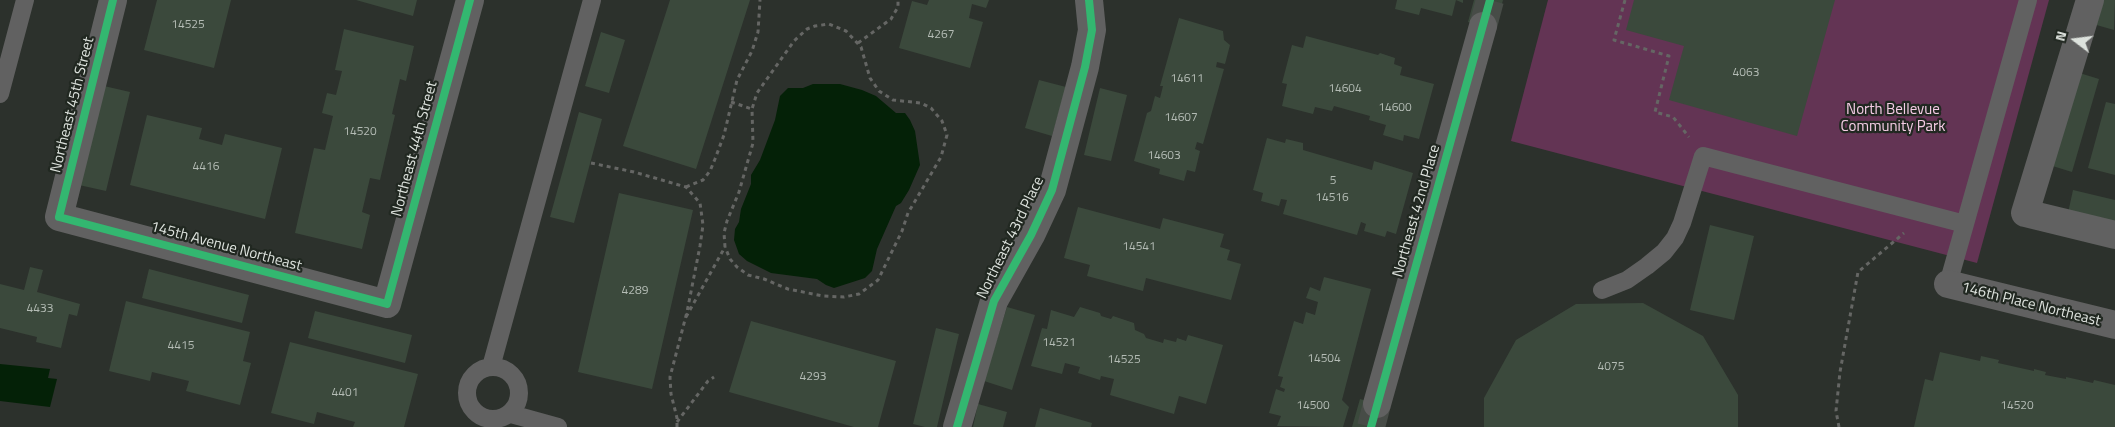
<!DOCTYPE html>
<style>
body{margin:0}
#map{position:relative;width:2115px;height:427px;overflow:hidden;background:#2c312c;font-family:"Titillium Web",sans-serif}
canvas{display:block}
.north{position:absolute;left:2050px;top:15px;width:50px;height:50px;-webkit-text-stroke:4px #212821;paint-order:stroke;rotate:285deg;font-size:14px;font-weight:700;line-height:20px;text-align:center;color:#dde2dd}
.north::after{content:'';display:block;margin:auto;width:18px;height:22px;background:#dde2dd;clip-path:polygon(50% 0,100% 100%,50% 72%,0 100%)}
</style>
<div id="map">
<canvas width="2115" height="427"></canvas>
<div class="north">N</div>
</div>
<script>
const context = document.querySelector('canvas').getContext('2d');
context.lineJoin = 'round';
function fill(path, color) {
  context.fillStyle = color;
  context.fill(path, 'evenodd');
}
function toPath(rows) {
  const path = new Path2D();
  for (const r of rows) {
    if (r.length === 3) {
      path.moveTo(r[0] + r[2], r[1]);
      path.arc(r[0], r[1], r[2], 0, 2 * Math.PI);
      continue;
    }
    path.moveTo(r[0], r[1]);
    for (let i = 2; i < r.length; i += 2) path.lineTo(r[i], r[i + 1]);
  }
  return path;
}
function stroke(path, color, width, dash) {
  context.strokeStyle = color;
  context.lineWidth = width;
  context.lineCap = dash ? 'butt' : 'round';
  context.setLineDash(dash || []);
  context.stroke(path);
}
function write(font, color, halo, rows, align = 'center') {
  context.font = font + ' "Titillium Web",sans-serif';
  context.lineWidth = 4.5;
  context.setLineDash([]);
  context.textBaseline = 'middle';
  context.strokeStyle = halo;
  context.fillStyle = color;
  for (const [text, x, y, turn = 0] of rows) {
    context.save();
    context.translate(x, y);
    context.rotate((+turn || 0) * Math.PI / 180);
    context.textAlign = isNaN(turn) ? turn : align;
    if (halo) context.strokeText(text, 0, 0);
    context.fillText(text, 0, 0);
    context.restore();
  }
}
fill(toPath([
 [1548,0,2049,0,1977,263,1511,141]
]), '#633454');
fill(toPath([
 [813,84,840,84,862,90,876,96,896,113,905,113,910,120,915,131,920,165,909,190,901,203,896,206,877,249,872,271,865,278,834,288,826,285,817,279,771,273,747,261,739,254,734,240,735,229,739,222,741,209,751,184,751,175,760,160,775,120,780,96,788,88,803,88],
 [0,364,50,369,48,378,57,379,50,407,0,401]
]), '#042107');
fill(toPath([
 [157,0,231,0,214,68,144,50],
 [356,0,417,0,413,16],
 [670,0,750,0,696,169,623,146],
 [929,0,989,0,986,8,972,4,969,18,983,22,970,68,899,48,912,1,927,5],
 [1397,0,1463,0,1463,3,1456,0,1452,16,1421,8,1419,15,1395,9],
 [1474,0,1503,0,1495,29,1468,22],
 [1634,0,1835,0,1797,136,1669,100,1684,46,1626,30],
 [2092,0,2115,0,2114,30,2086,22],
 [1179,18,1223,31,1224,40,1230,45,1225,64,1217,62,1216,67,1224,69,1203,144,1197,142,1195,149,1200,151,1195,172,1187,170,1184,181,1159,174,1160,169,1134,161,1147,113,1151,111,1155,96,1160,98,1163,86,1160,86],
 [344,29,414,46,406,81,400,79,392,114,395,115,380,180,370,178,362,212,370,215,362,249,295,233,314,148,325,150,333,116,322,113,327,93,336,95,342,71,335,70],
 [601,32,625,40,609,93,585,86],
 [1306,36,1378,55,1380,53,1395,58,1394,64,1402,67,1400,75,1434,84,1419,139,1404,135,1403,141,1383,135,1386,125,1369,120,1370,116,1334,106,1332,111,1315,107,1313,114,1282,106,1287,84,1282,83,1292,45,1303,48],
 [2073,71,2099,79,2072,172,2046,164],
 [1039,80,1066,87,1052,136,1025,128],
 [104,86,130,92,106,191,79,185],
 [1100,88,1127,95,1111,161,1084,155],
 [2106,102,2115,104,2115,175,2088,168],
 [579,112,602,119,574,223,550,217],
 [147,115,202,128,199,139,222,145,225,134,282,148,265,219,130,185],
 [1267,138,1285,143,1286,139,1303,143,1303,150,1372,170,1374,161,1413,173,1396,234,1387,231,1385,237,1364,231,1366,224,1361,222,1357,235,1283,214,1287,200,1281,199,1279,206,1261,201,1263,193,1253,190],
 [2073,190,2115,200,2115,224,2068,213],
 [619,193,693,210,652,389,578,372],
 [1078,207,1160,229,1163,218,1224,234,1220,247,1230,250,1227,260,1241,264,1231,300,1146,278,1143,291,1087,276,1090,265,1064,258],
 [1710,225,1754,236,1734,320,1690,310],
 [30,267,43,270,37,292,80,304,77,316,69,314,61,348,36,342,37,337,0,328,0,284,24,290],
 [149,269,249,295,242,323,142,298],
 [1324,277,1371,289,1342,400,1349,407,1343,427,1277,426,1281,416,1269,413,1276,389,1284,392,1285,389,1280,387,1283,377,1278,376,1294,321,1303,324,1306,312,1315,315,1318,302,1306,298,1310,287,1320,291],
 [126,301,250,332,243,361,251,363,240,405,186,391,189,381,152,372,150,381,109,371],
 [1643,303,1703,336,1738,395,1738,427,1484,427,1484,398,1516,340,1576,304],
 [1007,307,1035,315,1012,390,984,381],
 [1080,307,1100,313,1101,316,1111,319,1113,316,1134,323,1135,330,1144,334,1146,338,1163,343,1164,339,1176,342,1177,338,1186,341,1188,335,1223,345,1206,404,1179,396,1174,414,1110,395,1114,379,1101,376,1100,380,1078,373,1080,367,1065,363,1062,374,1031,366,1042,328,1047,329,1051,310,1074,317],
 [315,311,412,335,405,363,308,338],
 [751,321,896,361,878,427,854,427,729,392],
 [936,328,959,334,937,427,925,427,913,424],
 [290,342,418,374,404,427,353,427,355,422,317,412,314,424,271,413],
 [1940,352,1980,361,1981,356,1999,360,1998,363,2034,371,2034,369,2046,372,2045,375,2066,379,2066,377,2093,383,2094,380,2115,385,2115,427,1914,427,1925,379,1933,381],
 [1360,399,1388,407,1382,427,1352,427],
 [978,404,1007,412,1003,427,973,427],
 [1040,408,1092,423,1091,427,1035,427]
]), '#3b493c');
stroke(toPath([
 [1483,26,1490,0],
 [1371,427,1377,404]
]), '#474c47', 28, [28, 14]);
stroke(toPath([
 [1625,0,1614,40,1669,56,1655,112,1673,117,1689,137],
 [858,43,891,19,898,7,898,0],
 [731,102,752,109],
 [591,163,634,172,686,187,700,203,703,225,700,246,687,312,670,377,671,394,677,418,677,427],
 [686,187,703,180,710,171,715,159,724,135,737,80,752,51,758,32,760,0],
 [686,317,725,247,724,233,727,221,739,192,753,143,752,109,757,93,794,41,807,29,815,26,829,24,846,31,861,47,870,78,879,91,893,100,921,103,931,108,942,121,947,135,941,157,908,213,902,231,878,280,859,294,844,297,823,296,788,289,764,279,748,275,737,267,730,259,725,247],
 [677,422,708,381,714,377],
 [1839,427,1836,411,1840,372,1858,272,1904,233]
]), '#656664', 3, [4, 4]);
stroke(toPath([
 [0,94,25,0],
 [1948,284,1965,224],
 [1602,290,1627,280,1647,266,1664,252,1675,238,1682,223,1703,156,1965,224,2028,0],
 [493,393,26],
 [491,367,592,0],
 [511,414,558,427]
]), '#616161', 18);
stroke(toPath([
 [113,0,59,217,387,304,470,0],
 [2090,0,2025,213,2115,235],
 [1948,284,2115,325],
 [1377,404,1483,26],
 [957,427,994,301,1031,235,1052,190,1085,67,1092,30,1089,0]
]), '#616161', 28);
stroke(toPath([
 [113,0,59,217,387,304,470,0],
 [957,427,994,301,1031,235,1052,190,1085,67,1092,30,1089,0],
 [1371,427,1490,0]
]), '#33b770', 8);
write('12px', '#b4bcb5', null, [
 ["14525",188,25],
 ["4267",941,35],
 ["4063",1746,73],
 ["14611",1187,79],
 ["14604",1345,89],
 ["14600",1395,108],
 ["14607",1181,118],
 ["14520",360,132],
 ["14603",1164,156],
 ["4416",206,167],
 ["5",1333,181],
 ["14516",1332,198],
 ["14541",1139,247],
 ["4289",635,291],
 ["4433",40,309],
 ["14521",1059,343],
 ["4415",181,346],
 ["14504",1324,359],
 ["14525",1124,360],
 ["4075",1611,367],
 ["4293",813,377],
 ["4401",345,393],
 ["14500",1313,406],
 ["14520",2017,406]
]);
write('15px', '#dde2dd', '#212821', [
 ["Northeast 45th Street",73,105,-76],
 ["Northeast 44th Street",415,149,-75],
 ["Northeast 42nd Place",1417,211,-74],
 ["Northeast 43rd Place",1011,238,-64],
 ["145th Avenue Northeast",226,247,15],
 ["146th Place Northeast",2031,305,14]
]);
write('15px', '#f6cde6', '#212821', [
 ["North Bellevue",1893,110],
 ["Community Park",1893,127]
]);
</script>
